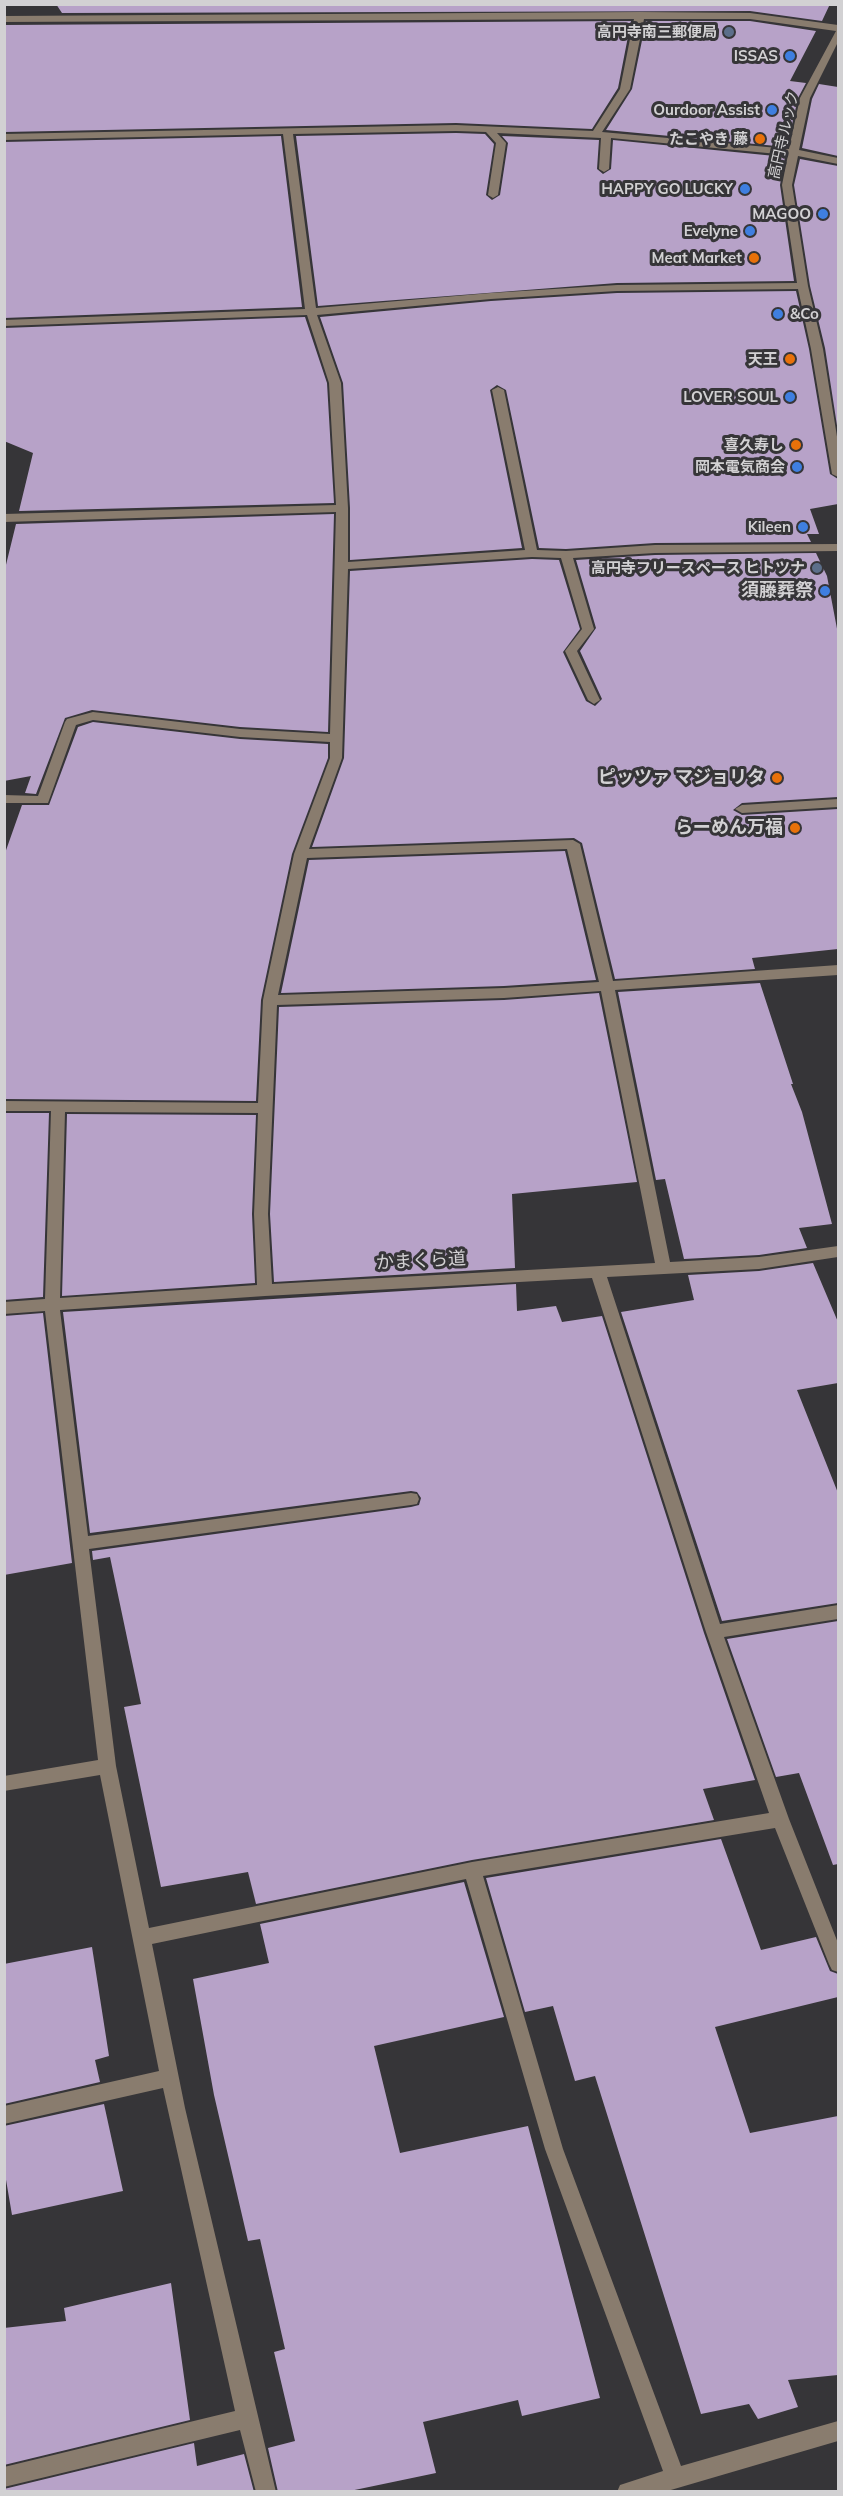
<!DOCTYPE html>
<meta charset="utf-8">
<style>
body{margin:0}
#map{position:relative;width:843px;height:2496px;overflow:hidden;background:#363538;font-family:Mulish,sans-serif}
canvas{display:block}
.frame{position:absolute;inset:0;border:6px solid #d2d1d3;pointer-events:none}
</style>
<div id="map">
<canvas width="843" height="2496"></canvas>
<div class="frame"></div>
</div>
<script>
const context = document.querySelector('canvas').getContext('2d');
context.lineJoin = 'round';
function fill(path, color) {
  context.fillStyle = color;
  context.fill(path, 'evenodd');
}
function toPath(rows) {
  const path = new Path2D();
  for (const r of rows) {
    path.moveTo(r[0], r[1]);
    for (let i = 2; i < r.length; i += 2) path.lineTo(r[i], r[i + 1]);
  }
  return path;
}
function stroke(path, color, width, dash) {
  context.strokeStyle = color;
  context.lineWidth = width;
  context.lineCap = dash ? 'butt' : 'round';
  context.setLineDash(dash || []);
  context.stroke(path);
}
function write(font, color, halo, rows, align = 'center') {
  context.font = font + ' Mulish,"Noto Sans JP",sans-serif';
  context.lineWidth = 6;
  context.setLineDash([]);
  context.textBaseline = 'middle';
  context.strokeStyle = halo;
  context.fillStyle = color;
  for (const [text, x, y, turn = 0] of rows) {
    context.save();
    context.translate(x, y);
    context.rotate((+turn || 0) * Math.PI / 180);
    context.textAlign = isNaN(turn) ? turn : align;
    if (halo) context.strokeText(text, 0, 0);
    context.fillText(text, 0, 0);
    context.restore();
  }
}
fill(toPath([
 [56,4,830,4,822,21,750,11,62,13],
 [631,21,618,88,592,129,456,123,4,132,4,25],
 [646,21,750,21,816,31,790,81,806,83,798,98,787,147,606,130,632,89],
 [819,84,838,87,838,156,802,148,812,99],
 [456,133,485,134,494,144,486,195,492,200,500,195,508,143,502,136,599,140,597,169,603,174,611,169,613,140,785,157,780,185,794,281,617,283,318,306,296,136],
 [281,136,302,307,4,318,4,142],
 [800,159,838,166,838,432,825,348,810,286,794,185],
 [796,291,809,349,830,474,838,479,838,504,810,509,819,534,807,534,811,542,655,543,566,549,539,548,506,390,497,385,490,390,522,548,350,560,350,508,343,383,320,317,491,301,617,293],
 [305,317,327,383,334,503,19,511,33,453,4,441,4,328],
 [334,514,328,732,240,727,92,710,65,718,36,794,25,793,31,776,4,781,4,573,16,524],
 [816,553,827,576,838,634,838,797,742,803,733,810,742,815,838,809,838,949,752,958,755,969,615,979,582,843,574,838,312,847,344,758,350,571,532,559,559,560,580,629,563,652,586,701,595,706,602,699,580,651,596,628,576,560,655,555],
 [93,722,240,739,328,744,328,758,292,854,261,1000,256,1101,4,1099,4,856,22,805,49,805,78,727],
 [565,851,596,980,504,986,281,993,309,860],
 [760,983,793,1084,791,1084,802,1112,832,1224,799,1228,807,1248,759,1255,684,1259,665,1179,656,1180,618,992],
 [599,993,637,1182,512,1194,515,1268,274,1282,270,1214,279,1007,504,1000],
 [4,1113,49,1113,43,1297,4,1300],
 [67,1114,256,1115,252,1214,255,1283,62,1296],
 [813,1263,838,1322,838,1383,797,1390,838,1493,838,1603,722,1621,621,1312,694,1300,688,1275,759,1271],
 [516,1284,517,1311,556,1306,562,1322,602,1316,704,1633,755,1780,703,1789,714,1820,472,1860,256,1904,248,1872,161,1887,124,1707,141,1704,110,1557,93,1560,92,1551,411,1507,419,1505,421,1498,417,1492,411,1491,90,1533,63,1312],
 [43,1313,72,1563,4,1575,4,1316],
 [838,1621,838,1864,833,1865,799,1773,776,1777,727,1639],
 [721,1839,761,1950,816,1937,830,1971,838,1974,838,1997,715,2027,750,2133,838,2116,838,2375,788,2380,798,2407,758,2419,749,2404,701,2414,595,2076,575,2081,553,2006,525,2012,486,1878],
 [464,1882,504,2017,374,2046,400,2153,528,2126,600,2398,522,2416,518,2400,423,2422,436,2473,345,2492,278,2492,268,2448,295,2441,274,2352,285,2349,260,2239,248,2241,214,2095,193,1979,269,1963,260,1924],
 [92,1947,109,2056,95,2060,100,2082,4,2104,4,1964],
 [104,2104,123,2191,12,2215,4,2168,4,2126],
 [171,2283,190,2420,4,2465,4,2328,66,2321,64,2308],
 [194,2443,197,2466,244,2454,254,2492,4,2492,4,2489]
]), '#b7a2c8');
fill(toPath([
 [640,12,750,13,838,25,838,42,810,98,799,150,838,158,838,164,798,156,792,185,808,286,823,349,838,443,838,477,832,474,811,349,798,289,617,291,491,299,317,315,341,383,348,508,348,562,525,550,492,390,498,387,504,390,537,550,566,551,655,545,838,544,838,551,655,553,573,558,594,629,577,651,600,700,594,704,588,700,565,651,582,629,561,558,532,557,348,569,342,758,309,849,573,840,580,844,613,981,838,965,838,975,615,990,670,1262,759,1257,838,1246,838,1257,759,1269,607,1277,720,1624,838,1605,838,1619,724,1637,789,1819,838,1943,838,1972,832,1970,829,1964,775,1828,483,1876,563,2149,681,2466,838,2421,838,2441,664,2492,617,2492,620,2485,663,2471,545,2149,466,1879,152,1944,185,2108,276,2492,256,2492,240,2430,4,2487,4,2467,235,2411,163,2088,4,2124,4,2106,159,2071,100,1775,4,1791,4,1776,98,1760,45,1311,4,1314,4,1302,45,1299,51,1111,4,1111,4,1101,258,1103,263,1000,294,854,330,758,330,742,240,737,93,720,76,725,48,803,4,803,4,795,38,796,65,722,67,719,93,712,240,729,330,734,336,512,4,522,4,514,336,505,329,383,307,315,4,326,4,320,305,309,283,134,4,140,4,134,456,125,593,131,620,89,634,19,4,22,4,16,640,12],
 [644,19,750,19,836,31,800,98,789,149,602,132,630,89,644,19],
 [456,131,486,132,496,143,488,195,493,198,498,195,506,143,497,133,601,138,599,169,604,172,609,169,611,138,788,155,782,185,797,283,617,285,491,293,316,308,293,134,456,131],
 [567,849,599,982,504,988,278,995,307,858,567,849],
 [601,991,655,1263,272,1284,268,1214,277,1005,504,998,601,991],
 [65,1112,258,1113,254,1214,257,1285,60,1298,65,1112],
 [592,1278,706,1632,769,1813,472,1862,149,1928,116,1766,89,1549,411,1505,417,1504,419,1499,417,1494,411,1493,88,1536,60,1310,265,1296,592,1278],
 [838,799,838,807,742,813,735,809,742,805,838,799]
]), '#897c6e');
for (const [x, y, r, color] of [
 [729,32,6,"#5c6f8a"],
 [790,56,6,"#3f7fe0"],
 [772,110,6,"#3f7fe0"],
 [760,139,6,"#e8710a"],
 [745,189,6,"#3f7fe0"],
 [823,214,6,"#3f7fe0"],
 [750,231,6,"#3f7fe0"],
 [754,258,6,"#e8710a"],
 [778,314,6,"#3f7fe0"],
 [790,359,6,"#e8710a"],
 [790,397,6,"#3f7fe0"],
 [796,445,6,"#e8710a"],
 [797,467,6,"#3f7fe0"],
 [803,527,6,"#3f7fe0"],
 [817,568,6,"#5c6f8a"],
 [825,591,6,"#3f7fe0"],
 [777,778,6,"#e8710a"],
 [795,828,6,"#e8710a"]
]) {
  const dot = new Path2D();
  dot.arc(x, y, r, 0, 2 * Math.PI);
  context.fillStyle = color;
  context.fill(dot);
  stroke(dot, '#363538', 2);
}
write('bold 15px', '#d2d1d3', '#363538', [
 ["高円寺南三郵便局",717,32],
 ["ISSAS",778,56],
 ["Ourdoor Assist",760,110],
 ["たこやき 藤",748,139],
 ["HAPPY GO LUCKY",733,189],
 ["MAGOO",811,214],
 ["Evelyne",738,231],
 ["Meat Market",742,258],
 ["&Co",790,314,"left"],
 ["天王",778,359],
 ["LOVER SOUL",778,397],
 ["喜久寿し",784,445],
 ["岡本電気商会",785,467],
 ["Kileen",791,527],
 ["高円寺フリースペース ヒトツナ",805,568]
], 'right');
write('15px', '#d2d1d3', '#363538', [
 ["高円寺ルック",784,135,-77]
]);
write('bold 18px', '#d2d1d3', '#363538', [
 ["須藤葬祭",813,591],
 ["ピッツァ マジョリタ",765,778],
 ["らーめん万福",783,828]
], 'right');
write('18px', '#d2d1d3', '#363538', [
 ["かまくら道",421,1261,-3]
]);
</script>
